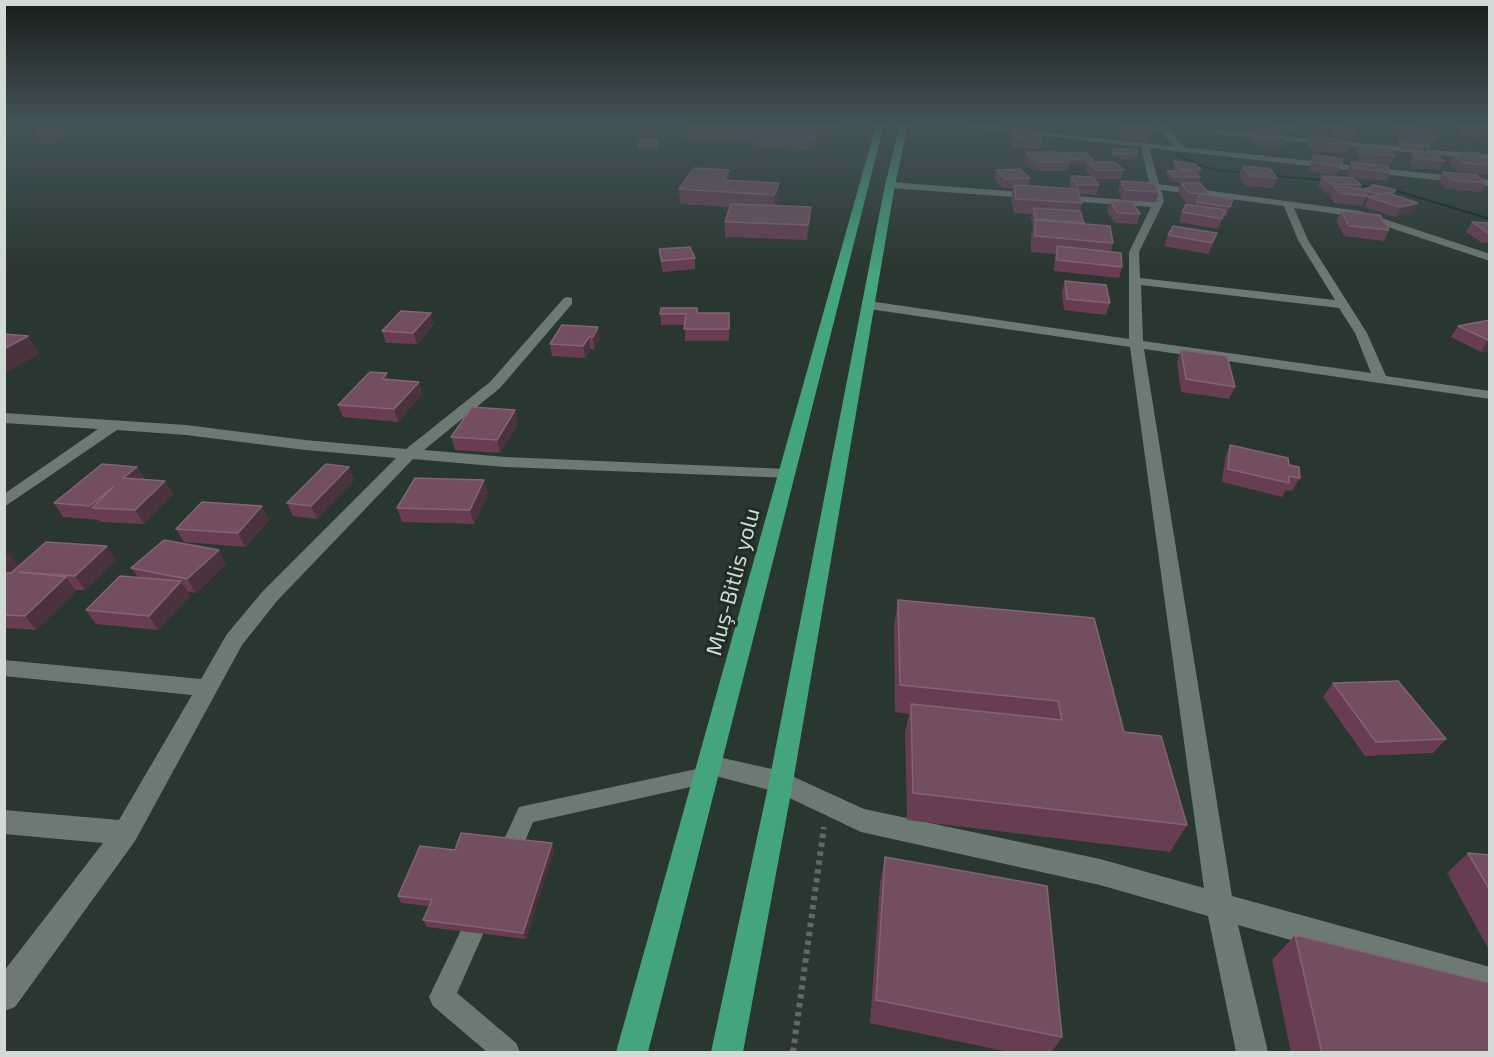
<!DOCTYPE html>
<meta charset="utf-8">
<style>
body{margin:0}
#map{position:relative;width:1494px;height:1057px;overflow:hidden;background:#2a3730;font-family:"Exo 2",sans-serif}
canvas{display:block}
.frame{position:absolute;inset:0;border:6px solid #d2dad6;pointer-events:none}
</style>
<div id="map">
<canvas width="1494" height="1057"></canvas>
<div class="frame"></div>
</div>
<script>
const context = document.querySelector('canvas').getContext('2d');
context.lineJoin = 'round';
function toPath(rows) {
  const path = new Path2D();
  for (const r of rows) {
    path.moveTo(r[0], r[1]);
    for (let i = 2; i < r.length; i += 2) path.lineTo(r[i], r[i + 1]);
  }
  return path;
}
function fill(path, color) {
  context.fillStyle = color;
  context.fill(path, 'evenodd');
}
function stroke(path, color, width, dash) {
  context.strokeStyle = color;
  context.lineWidth = width;
  context.lineCap = dash ? 'butt' : 'round';
  context.setLineDash(dash || []);
  context.stroke(path);
}
function write(font, color, halo, rows, align = 'center') {
  context.font = font + ' "Exo 2",sans-serif';
  context.lineWidth = 6;
  context.setLineDash([]);
  context.textBaseline = 'middle';
  context.strokeStyle = halo;
  context.fillStyle = color;
  for (const [text, x, y, turn = 0] of rows) {
    context.save();
    context.translate(x, y);
    context.rotate((+turn || 0) * Math.PI / 180);
    context.textAlign = isNaN(turn) ? turn : align;
    if (halo) context.strokeText(text, 0, 0);
    context.fillText(text, 0, 0);
    context.restore();
  }
}
fill(toPath([
 [1144,125,1147,125,1168,142,1168,144,1166,144,1144,125],
 [1174,151,1196,163,1216,169,1252,173,1250,174,1215,171,1194,165,1173,153,1174,151],
 [1264,174,1331,180,1333,181,1331,182,1265,176,1264,174],
 [1351,183,1391,188,1490,218,1490,220,1390,190,1352,185,1351,183]
]), '#022014');
stroke(toPath([
 [793,1052,824,827]
]), '#5f6a64', 6, [4.5, 4.5]);
fill(toPath([
 [706,767,713,770,716,776,713,782,533,822,520,853,512,856,504,853,501,846,519,807,706,767],
 [472,920,480,924,484,932,457,993,516,1043,520,1052,487,1052,433,1006,429,997,464,924,472,920]
]), '#6c7a73');
fill(toPath([
 [4,125,20,125,4,129,4,125],
 [952,125,975,125,1490,180,1490,186,1149,148,1159,184,1360,211,1490,254,1490,261,1358,217,1294,208,1308,240,1367,333,1386,376,1490,391,1490,399,1144,349,1232,896,1490,967,1490,997,1238,925,1268,1052,1236,1052,1208,916,1100,885,861,832,777,792,700,772,697,765,700,758,709,755,781,771,864,809,1100,859,1204,888,1130,347,869,309,863,305,869,301,1129,339,1129,252,1151,207,890,188,885,185,890,182,1154,202,1141,147,952,125],
 [1161,190,1284,206,1298,240,1335,300,1140,278,1139,252,1164,201,1161,190],
 [1141,285,1339,308,1355,333,1371,373,1143,341,1141,285],
 [1458,125,1490,127,1490,131,1462,127,1458,125],
 [1217,130,1490,155,1490,160,1214,134,1217,130],
 [568,297,572,298,572,304,500,388,424,450,505,457,787,469,793,470,795,474,793,478,505,467,413,459,277,601,242,645,135,841,15,1007,4,1011,4,971,103,843,4,834,4,810,119,820,192,695,4,676,4,660,201,679,227,634,263,591,396,458,305,450,186,435,117,430,4,507,4,494,98,429,4,423,4,413,186,425,305,440,406,449,490,382,564,298,568,297]
]), '#6c7a73');
fill(toPath([
 [1156,125,1164,125,1186,148,1186,152,1180,152,1156,125]
]), '#608776');
fill(toPath([
 [876,125,884,125,648,1052,616,1052,876,125],
 [900,125,908,125,895,185,793,782,743,1052,711,1052,769,782,885,185,900,125]
]), '#44a57c');
fill(toPath([
 [787,125,839,125,835,136,817,135,817,142,814,150,753,147,753,142,685,139,684,127,787,129],
 [1094,125,1136,125,1152,132,1149,141,1121,139,1120,133,1122,125],
 [1272,125,1291,125,1292,129,1290,133,1272,131],
 [1316,125,1356,125,1356,126,1341,125,1341,126,1340,129,1357,135,1355,139,1335,138,1330,133,1331,130,1318,128],
 [1395,125,1419,125,1418,131,1436,138,1432,146,1430,146,1428,151,1401,149,1397,144,1399,140,1401,140,1399,138,1401,136,1393,135],
 [1460,126,1484,133,1482,138,1459,135,1458,130],
 [1253,131,1284,138,1281,147,1254,145,1250,139],
 [1012,132,1042,141,1041,149,1012,148,1010,140],
 [1309,135,1350,144,1347,153,1315,152,1306,144],
 [658,139,659,143,657,150,638,150,638,146],
 [1359,146,1395,156,1391,165,1361,162,1356,154],
 [1114,148,1138,150,1135,160,1111,157],
 [1417,151,1444,161,1440,170,1413,168,1409,162,1413,153,1416,153],
 [1026,152,1063,155,1063,153,1093,160,1092,162,1124,170,1121,179,1095,179,1099,185,1096,195,1079,194,1082,203,1080,211,1084,223,1084,224,1113,243,1111,252,1122,267,1119,278,1054,271,1055,254,1031,252,1031,235,1033,227,1031,218,1032,214,1014,213,1011,200,1013,188,1003,188,994,179,996,170,1030,178,1029,186,1071,189,1069,186,1071,176,1091,177,1085,171,1086,164,1069,164,1068,171,1034,171,1024,161],
 [1462,152,1482,157,1490,161,1490,175,1458,172,1449,164,1453,155,1460,156],
 [1314,155,1343,159,1336,176,1307,171],
 [1174,161,1201,170,1199,174,1197,174,1200,177,1199,182,1173,182,1166,175,1167,171,1176,171,1173,165],
 [1351,162,1391,172,1387,181,1349,177,1347,171],
 [1243,166,1277,178,1273,188,1246,186,1239,175],
 [729,170,730,180,779,183,779,197,776,205,810,221,807,240,725,237,725,222,730,207,680,204,679,189],
 [1443,172,1486,183,1481,192,1446,189,1438,181],
 [1322,176,1361,185,1360,189,1363,190,1396,190,1394,195,1413,212,1395,217,1364,207,1369,197,1367,196,1362,206,1334,203,1330,196,1331,193,1326,193,1318,185],
 [1121,181,1159,192,1156,202,1122,200,1118,190],
 [1181,183,1209,194,1208,195,1233,199,1226,217,1223,216,1218,229,1179,222,1182,212,1196,206,1196,203,1186,203,1178,192],
 [1110,201,1140,214,1137,224,1115,223,1107,211],
 [1341,211,1389,230,1384,241,1344,236,1336,221],
 [1472,222,1490,223,1490,243,1482,243,1466,232],
 [1168,235,1213,244,1208,254,1164,246],
 [659,249,695,258,695,269,663,272,660,260],
 [1065,281,1110,303,1106,315,1064,310,1062,292],
 [697,308,697,313,729,313,729,341,685,341,685,325,661,325,660,314],
 [431,313,434,324,417,344,386,343,382,331],
 [1490,320,1490,351,1481,352,1451,337,1458,326],
 [562,325,600,339,594,349,590,349,585,358,552,356,550,344],
 [1181,350,1235,387,1229,399,1181,392,1177,362],
 [387,373,389,379,419,382,422,394,398,422,343,417,338,405],
 [518,423,500,453,455,450,451,437],
 [1230,445,1300,478,1292,491,1286,490,1282,497,1222,482,1225,458],
 [137,467,144,479,173,494,144,524,101,522,99,520,63,517,54,503],
 [349,467,354,480,317,519,293,516,287,503],
 [488,493,474,524,402,522,397,508],
 [269,520,245,547,184,542,176,529],
 [219,550,226,564,196,593,187,591,190,596,158,630,96,624,86,610,138,577,131,568],
 [4,553,19,566,116,560,85,590,75,590,76,591,36,630,4,628],
 [898,600,1124,732,1187,825,1170,852,907,820,905,731,909,714,895,712,894,627],
 [1333,683,1446,739,1433,753,1365,756,1323,697],
 [455,850,554,850,526,939,427,927,423,920,429,906,401,903,398,896],
 [1468,853,1490,855,1490,952,1447,873],
 [885,857,1062,1037,1051,1053,1014,1053,870,1023,880,883],
 [1295,935,1490,1053,1291,1053,1272,960]
]), '#683d53');
fill(toPath([
 [9,125,13,134,4,135,4,126],
 [837,125,839,125,839,126,835,136],
 [817,130,817,142,814,150,815,137],
 [65,132,69,140,43,145,38,136],
 [729,170,730,184,724,180],
 [779,183,779,197,774,209,774,195],
 [1418,203,1413,212,1395,217,1400,207],
 [811,207,810,221,807,240,808,225],
 [431,313,434,324,417,344,413,333],
 [598,327,600,339,594,349,593,337],
 [28,336,39,354,4,374,4,349],
 [589,337,590,349,585,358,583,346],
 [1488,340,1490,340,1490,351,1481,352],
 [387,373,391,386,382,379],
 [419,382,422,394,398,422,394,409],
 [515,410,518,423,500,453,497,440],
 [137,467,144,481,123,478],
 [349,467,354,480,317,519,311,506],
 [484,480,488,493,474,524,470,510],
 [165,481,173,494,144,524,135,510],
 [114,486,92,508,99,520,90,506],
 [262,506,269,520,245,547,238,533],
 [107,546,116,560,85,590,75,576],
 [219,550,226,564,196,593,187,579],
 [9,553,19,567,4,583,4,558],
 [66,577,76,591,36,630,25,616],
 [181,581,190,596,158,630,149,616],
 [552,843,554,850,526,939,523,933]
]), '#4a333f');
const building = toPath([
 [686,125,779,125,777,128,817,130,815,137,753,135,755,130,684,127,686,125],
 [787,125,837,125,836,127,787,125],
 [1122,125,1149,126,1152,132,1124,130,1122,125],
 [1273,125,1291,125,1292,129,1273,127,1273,125],
 [1324,125,1340,125,1341,126,1324,125],
 [1397,125,1419,125,1419,129,1396,126,1397,125],
 [1460,126,1483,129,1484,133,1462,131,1460,126],
 [62,127,65,132,38,136,35,131,62,127],
 [1331,129,1352,130,1357,135,1337,133,1331,129],
 [1403,130,1428,132,1436,138,1411,136,1403,130],
 [1253,131,1279,133,1284,138,1257,137,1253,131],
 [1012,132,1040,133,1042,141,1014,139,1012,132],
 [1309,135,1344,140,1350,144,1319,143,1309,135],
 [641,139,658,139,656,146,638,146,641,139],
 [1399,140,1426,142,1430,147,1403,145,1399,140],
 [1359,146,1389,148,1395,156,1365,153,1359,146],
 [1114,148,1138,150,1136,155,1113,153,1114,148],
 [1417,151,1437,153,1444,161,1418,159,1413,153,1418,153,1417,151],
 [1026,152,1059,152,1070,162,1036,162,1026,152],
 [1462,152,1478,153,1482,157,1466,156,1462,152],
 [1063,153,1087,153,1093,160,1069,159,1063,153],
 [1314,155,1343,159,1340,167,1311,162,1314,155],
 [1453,155,1485,158,1490,161,1490,165,1463,163,1453,155],
 [1174,161,1196,164,1201,170,1179,169,1174,161],
 [1087,162,1114,162,1124,170,1096,170,1087,162],
 [1351,162,1388,166,1391,172,1354,168,1351,162],
 [1243,166,1270,169,1277,178,1250,176,1243,166],
 [694,168,729,170,724,180,779,183,774,195,679,189,694,168],
 [1020,169,1030,178,1005,179,996,170,1020,169],
 [1167,171,1192,171,1200,177,1175,177,1167,171],
 [1443,172,1477,175,1486,183,1451,180,1443,172],
 [1071,176,1093,177,1099,185,1076,185,1071,176],
 [1322,176,1353,178,1361,185,1330,184,1322,176],
 [1121,181,1154,183,1159,192,1125,190,1121,181],
 [1181,183,1200,183,1209,194,1189,193,1181,183],
 [1014,185,1077,189,1082,203,1016,199,1014,185],
 [1374,185,1396,190,1389,194,1387,193,1380,194,1363,190,1374,185],
 [1334,186,1363,189,1367,196,1338,193,1334,186],
 [1387,193,1418,203,1400,207,1368,197,1387,193],
 [1200,194,1233,199,1230,207,1197,202,1200,194],
 [1110,201,1132,202,1140,214,1118,213,1110,201],
 [731,204,811,207,808,225,725,222,731,204],
 [1186,204,1225,210,1222,219,1182,212,1186,204],
 [1033,208,1080,211,1084,223,1036,219,1033,208],
 [1341,211,1380,215,1389,230,1349,226,1341,211],
 [1035,220,1110,226,1113,243,1035,236,1035,220],
 [1472,222,1490,223,1490,233,1488,233,1472,222],
 [1173,226,1217,233,1212,243,1168,235,1173,226],
 [1057,246,1121,253,1122,267,1057,260,1057,246],
 [690,247,695,258,662,261,659,249,690,247],
 [1065,281,1106,285,1110,303,1067,299,1065,281],
 [661,308,697,308,697,313,729,313,729,329,684,329,686,314,660,314,661,308],
 [401,311,431,313,413,333,382,331,401,311],
 [1490,320,1490,340,1488,340,1458,326,1490,320],
 [562,325,598,327,593,337,589,337,583,346,550,344,562,325],
 [4,334,28,336,4,349,4,334],
 [1181,350,1227,356,1235,387,1186,379,1181,350],
 [370,372,387,373,382,379,419,382,394,409,338,405,370,372],
 [472,407,515,410,497,440,451,437,472,407],
 [1230,445,1288,458,1289,465,1299,467,1300,478,1289,476,1289,483,1228,469,1230,445],
 [102,464,137,467,123,478,165,481,135,510,92,508,114,486,90,506,54,503,102,464],
 [326,464,349,467,311,506,287,503,326,464],
 [415,478,484,480,470,510,397,508,415,478],
 [202,502,262,506,238,533,176,529,202,502],
 [164,540,219,550,187,579,131,568,164,540],
 [46,542,107,546,75,576,19,572,66,577,25,616,4,615,4,573,11,573,46,542],
 [120,576,181,581,149,616,86,610,120,576],
 [898,600,1094,618,1124,732,1161,736,1187,825,913,793,911,704,1062,720,1058,701,900,685,898,600],
 [1398,681,1446,739,1376,742,1333,683,1398,681],
 [461,833,552,843,523,933,423,920,432,900,398,896,420,846,455,850,461,833],
 [1468,853,1490,855,1490,890,1468,853],
 [885,857,1047,886,1062,1037,876,1000,885,857],
 [1295,935,1490,983,1490,1053,1322,1053,1295,935]
]);
fill(building, '#734e61');
stroke(building, '#826473', 1.5);
const sky = context.createLinearGradient(0, 0, 0, 273);
sky.addColorStop(0, '#171e1a');
sky.addColorStop(0.46, '#445359');
sky.addColorStop(1, '#44535900');
context.fillStyle = sky;
context.fillRect(0, 0, 1494, 273);
write('22px', '#d2dad6', '#202d26', [
 ["Muş-Bitlis yolu",733,582,-75]
]);
</script>
